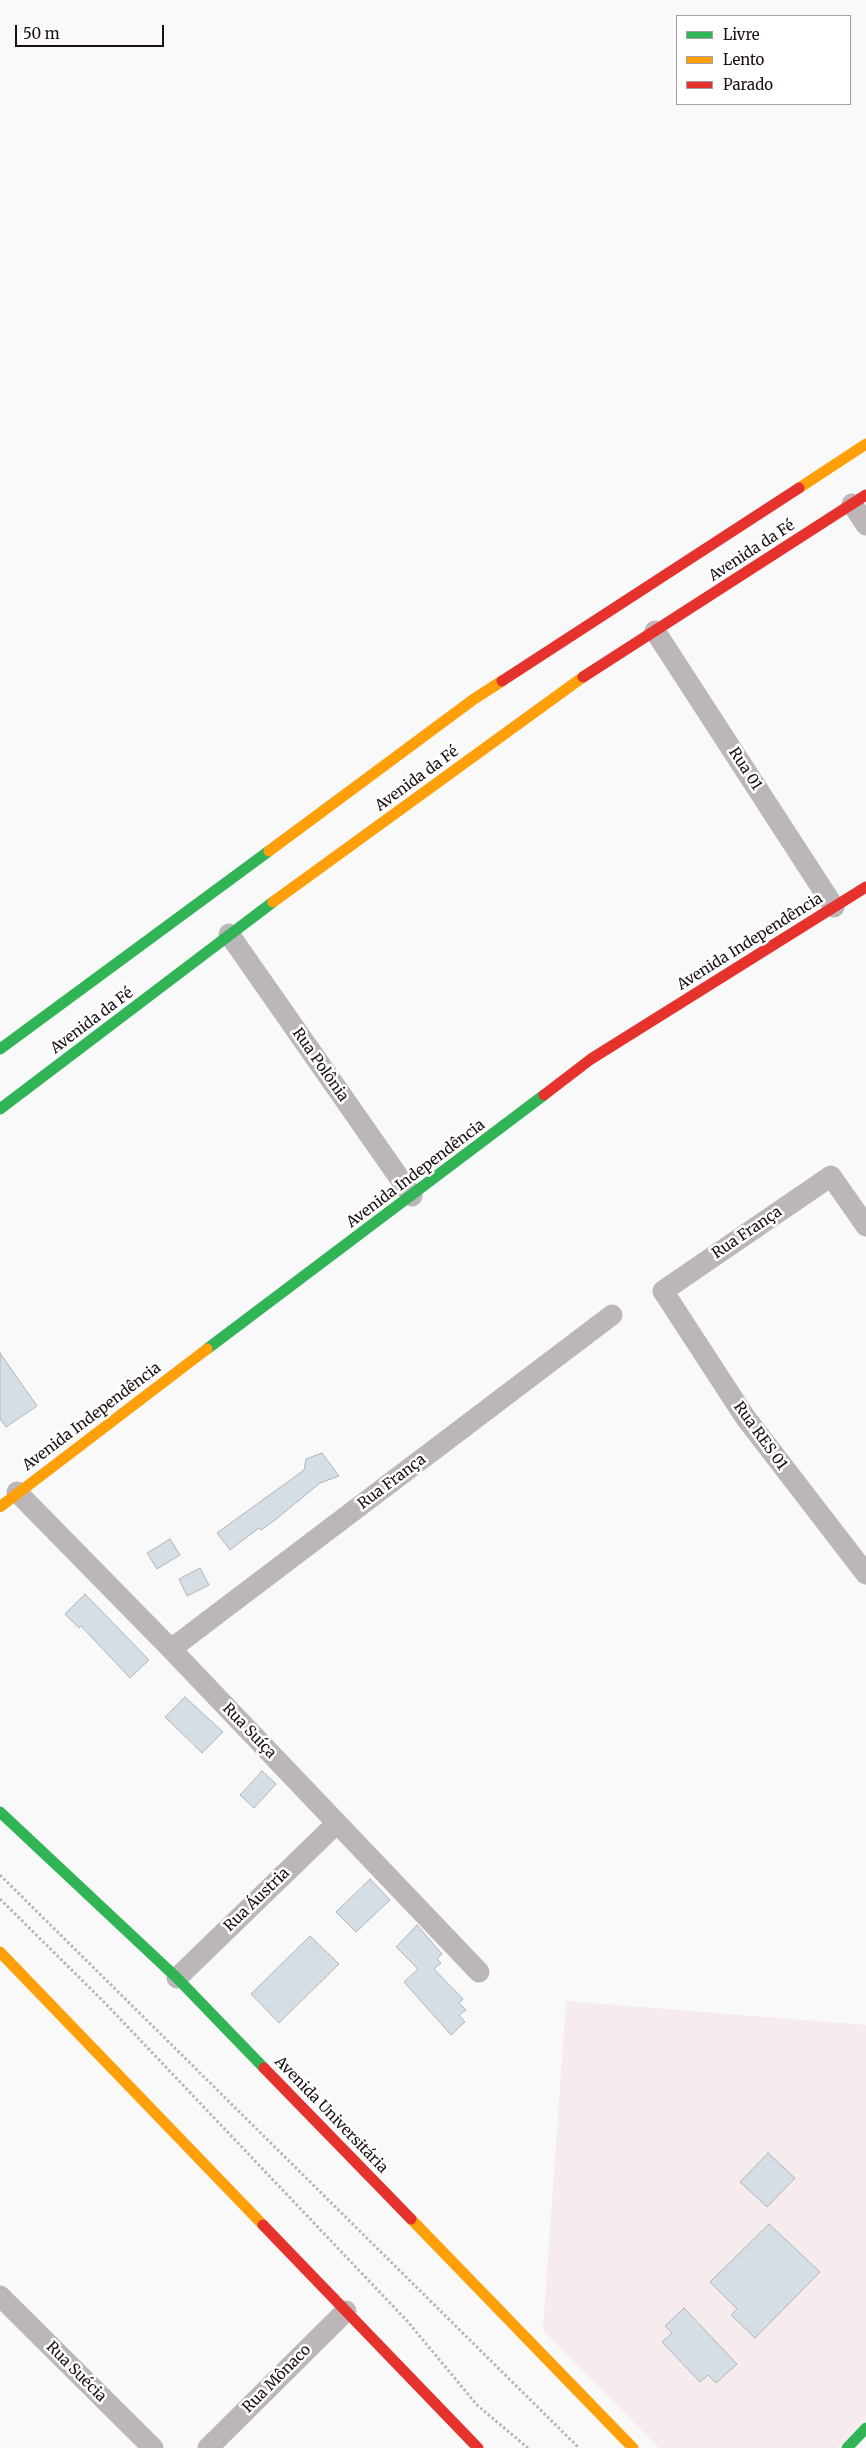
<!DOCTYPE html>
<meta charset="utf-8">
<style>
body{margin:0}
#map{position:relative;width:866px;height:2448px;overflow:hidden;background:#f9f9f9;font-family:Merriweather,serif}
canvas{display:block}
.legend{position:absolute;left:676px;top:15px;width:175px;height:90px;box-sizing:border-box;background:#fff;border:1px solid #a49fa0;margin:0;padding:6px 9px;list-style:none;font-size:15px;color:#1b0e11}
.legend li{display:flex;align-items:center;gap:10px;height:25px}
.legend b{width:25px;border:1px solid #a49fa0}
.scale{position:absolute;left:15px;top:25px;width:149px;height:22px;box-sizing:border-box;border:2px solid #1b0e11;border-top:0;padding-left:6px;font-size:15px;line-height:18px;white-space:nowrap;color:#1b0e11;-webkit-text-stroke:4px #fff;paint-order:stroke}
</style>
<div id="map">
<canvas width="866" height="2448"></canvas>
<ul class="legend">
<li><b style="height:6px;background:#30b455"></b>Livre</li>
<li><b style="height:6px;background:#ff9f0a"></b>Lento</li>
<li><b style="height:6px;background:#e5322d"></b>Parado</li>
</ul>
<div class="scale">50 m</div>
</div>
<script>
const context = document.querySelector('canvas').getContext('2d');
context.lineJoin = 'round';
function fill(path, color) {
  context.fillStyle = color;
  context.fill(path, 'evenodd');
}
function toPath(rows) {
  const path = new Path2D();
  for (const r of rows) {
    path.moveTo(r[0], r[1]);
    for (let i = 2; i < r.length; i += 2) path.lineTo(r[i], r[i + 1]);
  }
  return path;
}
function stroke(path, color, width, dash) {
  context.strokeStyle = color;
  context.lineWidth = width;
  context.lineCap = dash ? 'butt' : 'round';
  context.setLineDash(dash || []);
  context.stroke(path);
}
function write(font, color, halo, rows, align = 'center') {
  context.font = font + ' Merriweather,serif';
  context.lineWidth = 5;
  context.setLineDash([]);
  context.textBaseline = 'middle';
  context.strokeStyle = halo;
  context.fillStyle = color;
  for (const [text, x, y, turn = 0] of rows) {
    context.save();
    context.translate(x, y);
    context.rotate((+turn || 0) * Math.PI / 180);
    context.textAlign = isNaN(turn) ? turn : align;
    if (halo) context.strokeText(text, 0, 0);
    context.fillText(text, 0, 0);
    context.restore();
  }
}
fill(toPath([
 [566,2001,866,2025,866,2420,838,2448,659,2448,543,2330]
]), '#f6ebed');
const building = toPath([
 [0,1353,37,1406,6,1427,0,1419,0,1353],
 [322,1453,339,1476,320,1483,275,1520,261,1530,259,1528,230,1550,217,1533,304,1470,306,1459,322,1453],
 [170,1539,180,1555,157,1569,147,1553,170,1539],
 [200,1568,209,1585,187,1596,179,1579,200,1568],
 [85,1594,149,1660,130,1678,81,1626,79,1628,65,1614,85,1594],
 [185,1697,223,1732,202,1753,165,1717,185,1697],
 [262,1771,276,1784,254,1808,240,1795,262,1771],
 [370,1879,390,1900,356,1932,336,1912,370,1879],
 [417,1925,442,1954,437,1959,441,1963,434,1969,463,1999,459,2003,466,2010,459,2015,465,2022,451,2035,404,1982,418,1969,396,1947,417,1925],
 [310,1936,339,1964,279,2023,251,1994,310,1936],
 [768,2153,795,2178,767,2207,740,2182,768,2153],
 [769,2224,820,2272,755,2338,731,2315,737,2309,710,2282,769,2224],
 [684,2308,737,2364,716,2383,708,2375,700,2382,662,2342,672,2333,665,2326,684,2308]
]);
fill(building, '#d5dde5');
stroke(building, '#b1b5ba', 1);
stroke(toPath([
 [0,1875,579,2448],
 [0,1899,105,2003,408,2322,477,2405,528,2448]
]), '#bab6b7', 3, [2.5, 2.5]);
stroke(toPath([
 [852,504,866,525],
 [655,631,834,907],
 [229,934,412,1196],
 [866,1226,831,1176,663,1291,745,1417,866,1574],
 [17,1492,171,1649,479,1972],
 [171,1649,612,1315],
 [177,1978,337,1823],
 [0,2296,153,2448],
 [208,2448,346,2311]
]), '#bdb6b8', 21);
stroke(toPath([
 [0,1049,269,851],
 [0,1109,273,902],
 [207,1349,544,1095],
 [0,1812,177,1978,264,2068],
 [847,2448,866,2428]
]), '#30b455', 11);
stroke(toPath([
 [799,488,866,444],
 [269,851,474,699,502,681],
 [273,902,583,677],
 [0,1507,207,1349],
 [0,1952,263,2225],
 [411,2219,633,2448]
]), '#ff9f0a', 11);
stroke(toPath([
 [583,677,866,495],
 [502,681,799,488],
 [544,1095,591,1059,866,887],
 [264,2068,411,2219],
 [263,2225,478,2448]
]), '#e5322d', 11);
write('15px', '#1b0e11', '#fff', [
 ["Avenida da Fé",752,551,-33],
 ["Rua 01",745,769,57],
 ["Avenida da Fé",417,779,-36],
 ["Avenida Independência",750,942,-32],
 ["Avenida da Fé",92,1021,-37],
 ["Rua Polônia",320,1065,55],
 ["Avenida Independência",416,1174,-37],
 ["Rua França",747,1233,-34],
 ["Avenida Independência",92,1417,-37],
 ["Rua RES 01",760,1436,54],
 ["Rua França",392,1482,-37],
 ["Rua Suíça",249,1731,46],
 ["Rua Áustria",257,1900,-44],
 ["Avenida Universitária",331,2115,46],
 ["Rua Suécia",76,2372,45],
 ["Rua Mônaco",277,2379,-45]
]);
</script>
